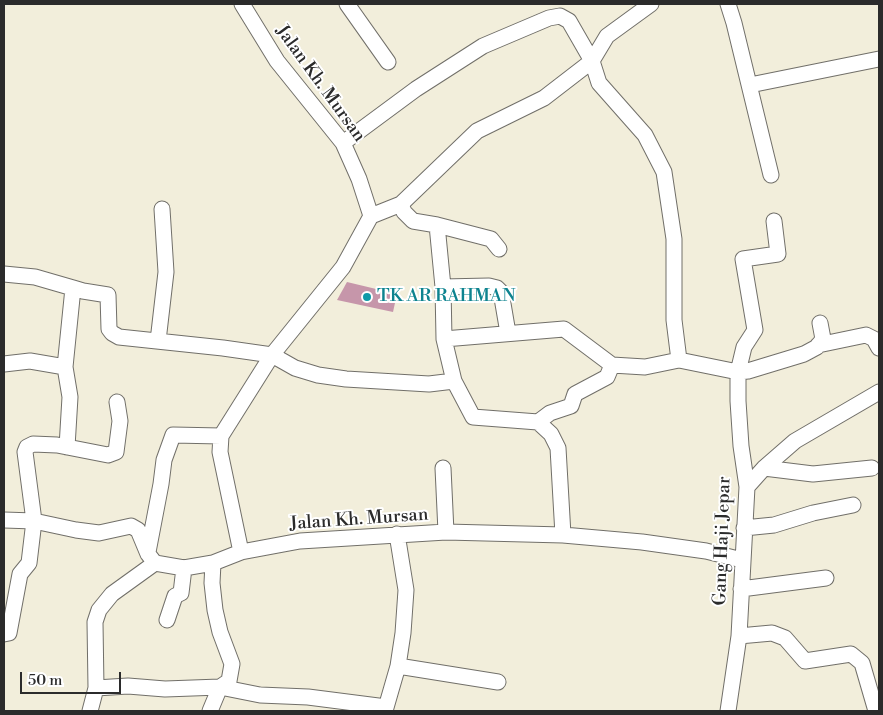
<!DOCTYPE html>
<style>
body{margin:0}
#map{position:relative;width:883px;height:715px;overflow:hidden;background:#f2eedb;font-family:"Libre Bodoni",serif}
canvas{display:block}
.frame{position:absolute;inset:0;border:5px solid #2b2b2b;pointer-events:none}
.scale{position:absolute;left:20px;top:672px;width:101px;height:22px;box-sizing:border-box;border:2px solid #2b2b2b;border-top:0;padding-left:6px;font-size:15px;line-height:18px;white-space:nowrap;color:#2b2b2b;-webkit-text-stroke:4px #fff;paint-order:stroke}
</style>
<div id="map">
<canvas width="883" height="715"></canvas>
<div class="frame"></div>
<div class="scale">50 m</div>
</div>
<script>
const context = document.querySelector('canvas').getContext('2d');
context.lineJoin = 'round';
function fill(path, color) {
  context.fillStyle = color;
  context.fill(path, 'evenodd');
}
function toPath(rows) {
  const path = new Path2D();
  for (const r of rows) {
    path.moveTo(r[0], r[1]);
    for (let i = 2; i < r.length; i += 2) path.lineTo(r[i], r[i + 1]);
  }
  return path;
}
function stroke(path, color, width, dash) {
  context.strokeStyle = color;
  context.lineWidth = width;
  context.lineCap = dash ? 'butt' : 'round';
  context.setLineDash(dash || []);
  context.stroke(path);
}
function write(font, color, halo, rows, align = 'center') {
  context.font = font + ' "Libre Bodoni",serif';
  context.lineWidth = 4;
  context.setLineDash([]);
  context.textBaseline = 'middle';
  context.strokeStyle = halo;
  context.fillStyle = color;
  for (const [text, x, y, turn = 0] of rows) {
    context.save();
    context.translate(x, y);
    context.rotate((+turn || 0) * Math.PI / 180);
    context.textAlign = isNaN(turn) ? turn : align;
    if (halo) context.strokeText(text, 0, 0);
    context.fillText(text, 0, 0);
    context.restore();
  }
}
fill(toPath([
 [347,282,397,294,393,312,337,300]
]), '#c696aa');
const minor = toPath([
 [242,4,277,61,343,143,359,179,371,216],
 [347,4,388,62],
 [728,4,734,23,771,175],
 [750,85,879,59],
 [343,143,416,89,483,46,549,18,560,16,569,21,592,61,599,83,645,135,664,172,674,239,674,320,679,360,738,372,748,371,804,354,817,347,823,339,820,323],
 [401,204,404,212,413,221,437,225,491,239,499,249],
 [437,225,443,287,444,339,454,381,473,417,538,422,550,413,571,406,575,394,607,377,612,365],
 [4,274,35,277,73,288],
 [443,287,489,286,497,288,501,292,508,333],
 [444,339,564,329,612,365,645,367,679,360],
 [158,341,166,272,162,209],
 [818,345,866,335,874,339,879,348],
 [4,364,30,361,65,367,73,288,83,291,108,295,109,329,112,333,119,337,223,348,272,355,295,368,318,375,346,379,429,384,454,381],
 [65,367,70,397,67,447],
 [538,422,551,434,558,448,563,535],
 [443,468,446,532],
 [764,468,813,474,872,468],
 [747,487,764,468,795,441,879,392],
 [4,520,34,521,76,530,99,533,131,526,138,530,148,554,155,563,184,568,213,563,241,552,300,541,446,532,563,535,642,542,706,551,742,560],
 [744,528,774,525,813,513,853,505],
 [148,552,161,484,164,460,173,435,221,436],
 [241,552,220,452,221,436,272,355,343,267,371,216,401,204,477,131,544,98,592,61,607,36,651,4],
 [741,589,826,578],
 [167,620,175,596,181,593,184,568],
 [4,634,9,633,20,574,29,563,34,521,25,452,27,447,33,444,57,445,108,455,116,452,120,421,117,402],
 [739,636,772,633,785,638,805,661,851,654,862,663,876,711],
 [398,666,498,682],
 [96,688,128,686,165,689,220,687,260,695,308,697,386,707],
 [90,711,96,688,95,622,99,610,112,594,155,563],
 [210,711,220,687,229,681,232,664,220,632,215,610,212,583,213,563],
 [385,711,398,666,403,633,406,590,397,534],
 [728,711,739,636,747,487,741,446,738,401,738,372,744,347,755,330,743,259,778,254,774,221]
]);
stroke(minor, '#716f69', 17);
stroke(minor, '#fff', 15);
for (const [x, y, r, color] of [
 [367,297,5,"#0f9aa8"]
]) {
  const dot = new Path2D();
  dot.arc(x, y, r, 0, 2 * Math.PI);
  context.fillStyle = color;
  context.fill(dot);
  stroke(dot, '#fff', 2);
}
write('18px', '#2b2b2b', '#fff', [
 ["Jalan Kh. Mursan",320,84,54],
 ["Jalan Kh. Mursan",359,520,-4],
 ["Gang Haji Jepar",723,541,-88]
]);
write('18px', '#0d838f', '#fff', [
 ["TK AR RAHMAN",377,297]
], 'left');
</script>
